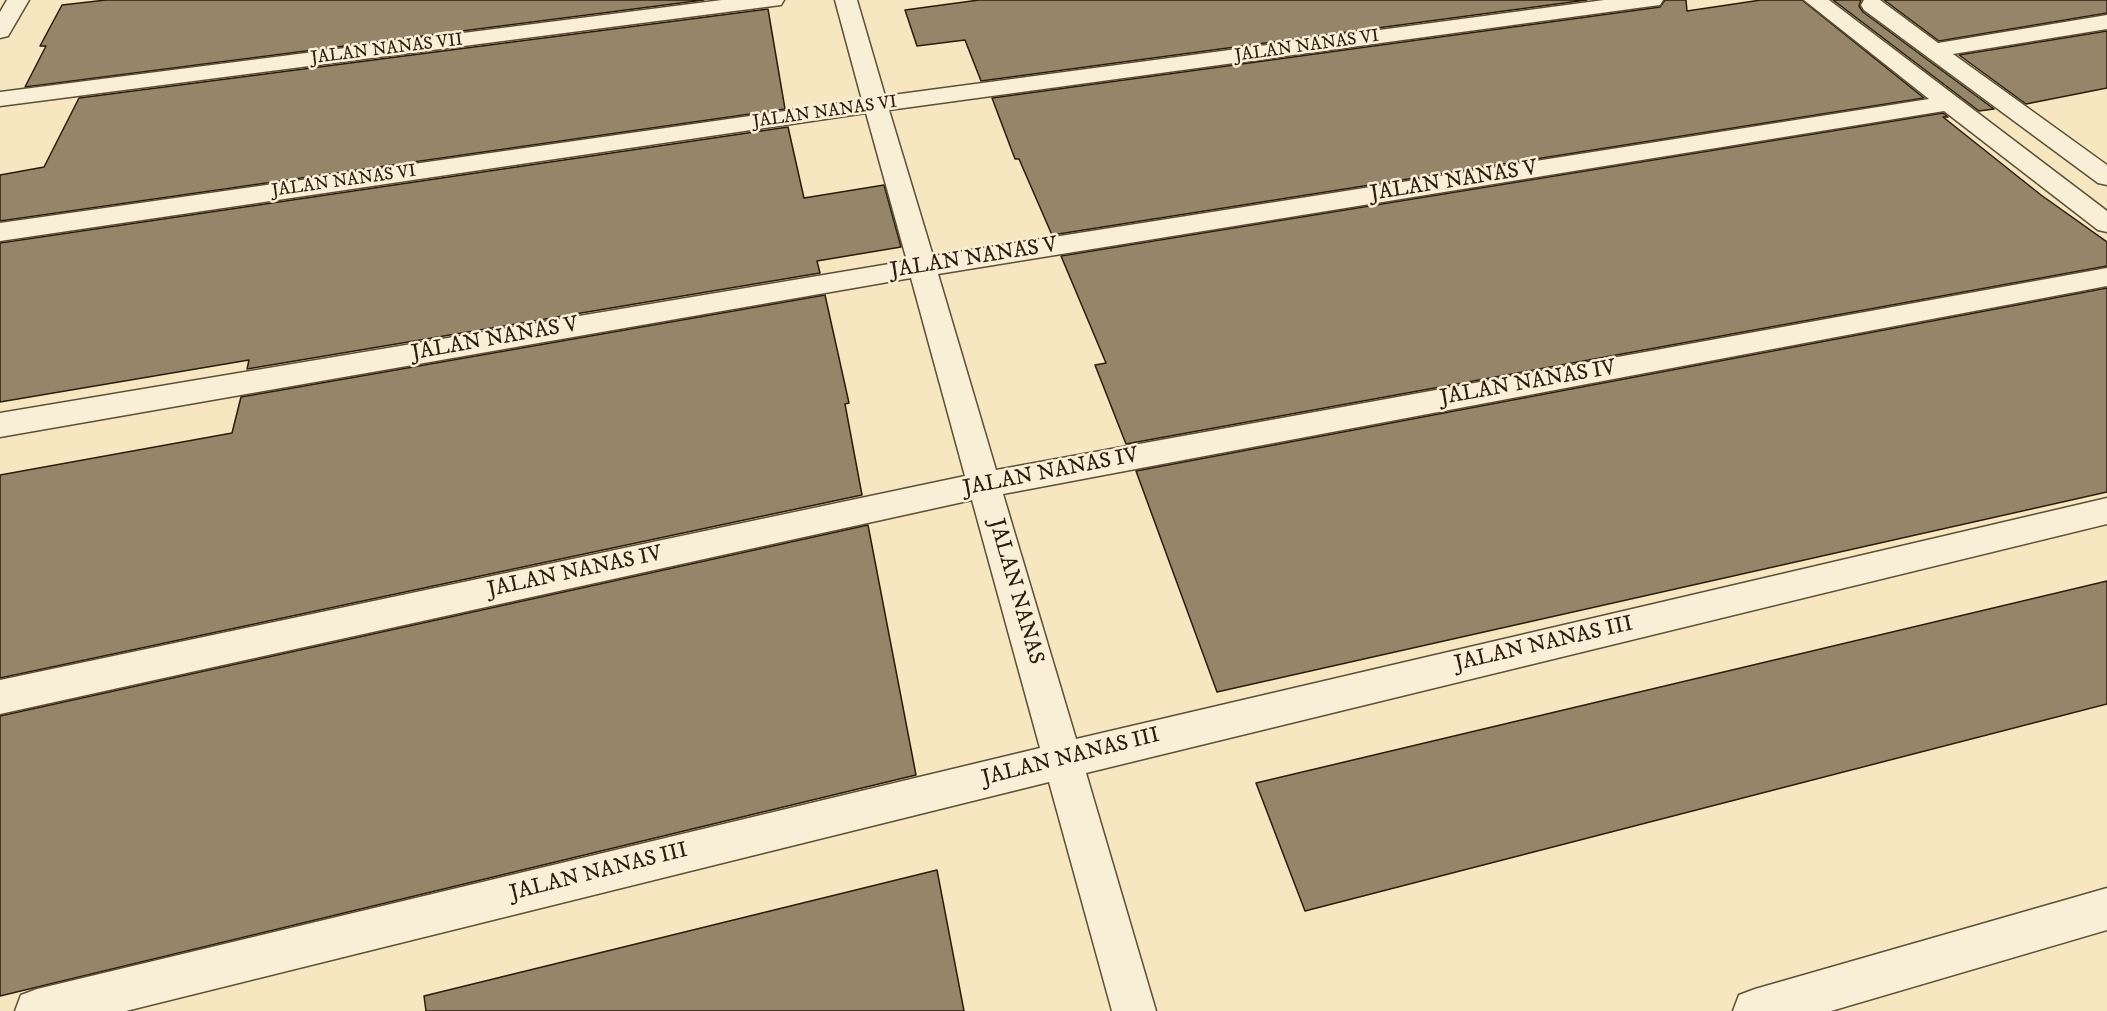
<!DOCTYPE html>
<style>
body{margin:0}
canvas{display:block;background:#f6e7c0}
</style>
<canvas width="2107" height="1011"></canvas>
<script>
const context = document.querySelector('canvas').getContext('2d');
context.lineJoin = 'round';
function fill(path, color) {
  context.fillStyle = color;
  context.fill(path, 'evenodd');
}
function toPath(rows) {
  const path = new Path2D();
  for (const r of rows) {
    path.moveTo(r[0], r[1]);
    for (let i = 2; i < r.length; i += 2) path.lineTo(r[i], r[i + 1]);
  }
  return path;
}
function stroke(path, color, width, dash) {
  context.strokeStyle = color;
  context.lineWidth = width;
  context.lineCap = dash ? 'butt' : 'round';
  context.setLineDash(dash || []);
  context.stroke(path);
}
function write(font, color, halo, rows, align = 'center') {
  context.font = font + ' "IM FELL DW Pica",serif';
  context.lineWidth = 5;
  context.setLineDash([]);
  context.textBaseline = 'middle';
  context.strokeStyle = halo;
  context.fillStyle = color;
  for (const [text, x, y, turn = 0] of rows) {
    context.save();
    context.translate(x, y);
    context.rotate((+turn || 0) * Math.PI / 180);
    context.textAlign = isNaN(turn) ? turn : align;
    if (halo) context.strokeText(text, 0, 0);
    context.fillText(text, 0, 0);
    context.restore();
  }
}
const building = toPath([
 [106,0,704,0,25,87,46,46,40,46,62,5,106,0],
 [979,0,1587,0,981,81,965,40,917,46,905,10,979,0],
 [1665,0,1686,0,1687,11,1761,0,1802,0,1924,98,1052,235,1019,159,1015,159,992,98,1660,7,1665,0],
 [1833,0,1861,0,1859,6,1863,12,1994,109,1979,111,1833,0],
 [1884,0,2107,0,2107,13,1939,41,1884,0],
 [768,9,785,109,0,221,0,175,44,167,79,98,768,9],
 [2107,31,2107,88,2026,104,1959,55,2107,31],
 [1943,113,1948,117,1943,117,2041,195,2107,242,2107,266,1126,444,1095,365,1106,363,1061,256,1943,113],
 [788,127,804,198,884,185,901,247,817,261,820,273,247,369,249,360,0,402,0,243,788,127],
 [2107,288,2107,492,1217,692,1136,471,2107,288],
 [825,295,849,403,845,404,862,495,0,678,0,475,232,433,241,397,825,295],
 [868,525,916,775,0,996,0,716,868,525],
 [2107,581,2107,704,1305,911,1256,783,2107,581],
 [937,870,964,1011,426,1011,424,996,937,870]
]);
fill(building, '#95866a');
stroke(building, '#2c1c0c', 1.5);
const minor = toPath([
 [7,0,29,0,8,36,0,38,0,12,7,0],
 [722,0,784,0,781,5,773,6,0,106,0,92,722,0],
 [835,0,857,0,885,96,1604,0,1663,0,1660,5,1652,6,889,110,933,256,1929,99,1804,0,1829,0,2107,211,2107,232,2098,230,1944,111,938,274,996,470,2107,268,2107,286,1003,494,1076,739,2107,498,2107,524,1086,773,1156,1011,1112,1011,1049,782,126,1011,15,1011,21,995,37,989,1040,748,972,500,0,714,0,680,965,476,911,278,0,437,0,413,907,261,866,113,0,241,0,223,862,100,835,0],
 [1864,0,1880,0,1938,43,2107,15,2107,29,1953,54,2107,165,2107,185,2098,183,1864,10,1861,5,1864,0],
 [2107,888,2107,930,1831,1011,1733,1011,1739,995,1755,989,2107,888]
]);
stroke(minor, '#5e4f39', 3);
fill(minor, '#f9efd6');
write('18px', '#2c1c0c', '#f9efd6', [
 ["JALAN NANAS VI",1307,47,-8],
 ["JALAN NANAS VII",387,50,-7],
 ["JALAN NANAS VI",825,113,-8],
 ["JALAN NANAS VI",344,182,-8]
]);
write('22px', '#2c1c0c', '#f9efd6', [
 ["JALAN NANAS V",1454,182,-9],
 ["JALAN NANAS V",974,259,-9],
 ["JALAN NANAS V",495,340,-10],
 ["JALAN NANAS IV",1528,384,-10],
 ["JALAN NANAS IV",1051,473,-11],
 ["JALAN NANAS IV",575,573,-12],
 ["JALAN NANAS",1015,592,74],
 ["JALAN NANAS III",1544,645,-13],
 ["JALAN NANAS III",1071,758,-14],
 ["JALAN NANAS III",599,873,-14]
]);
</script>
